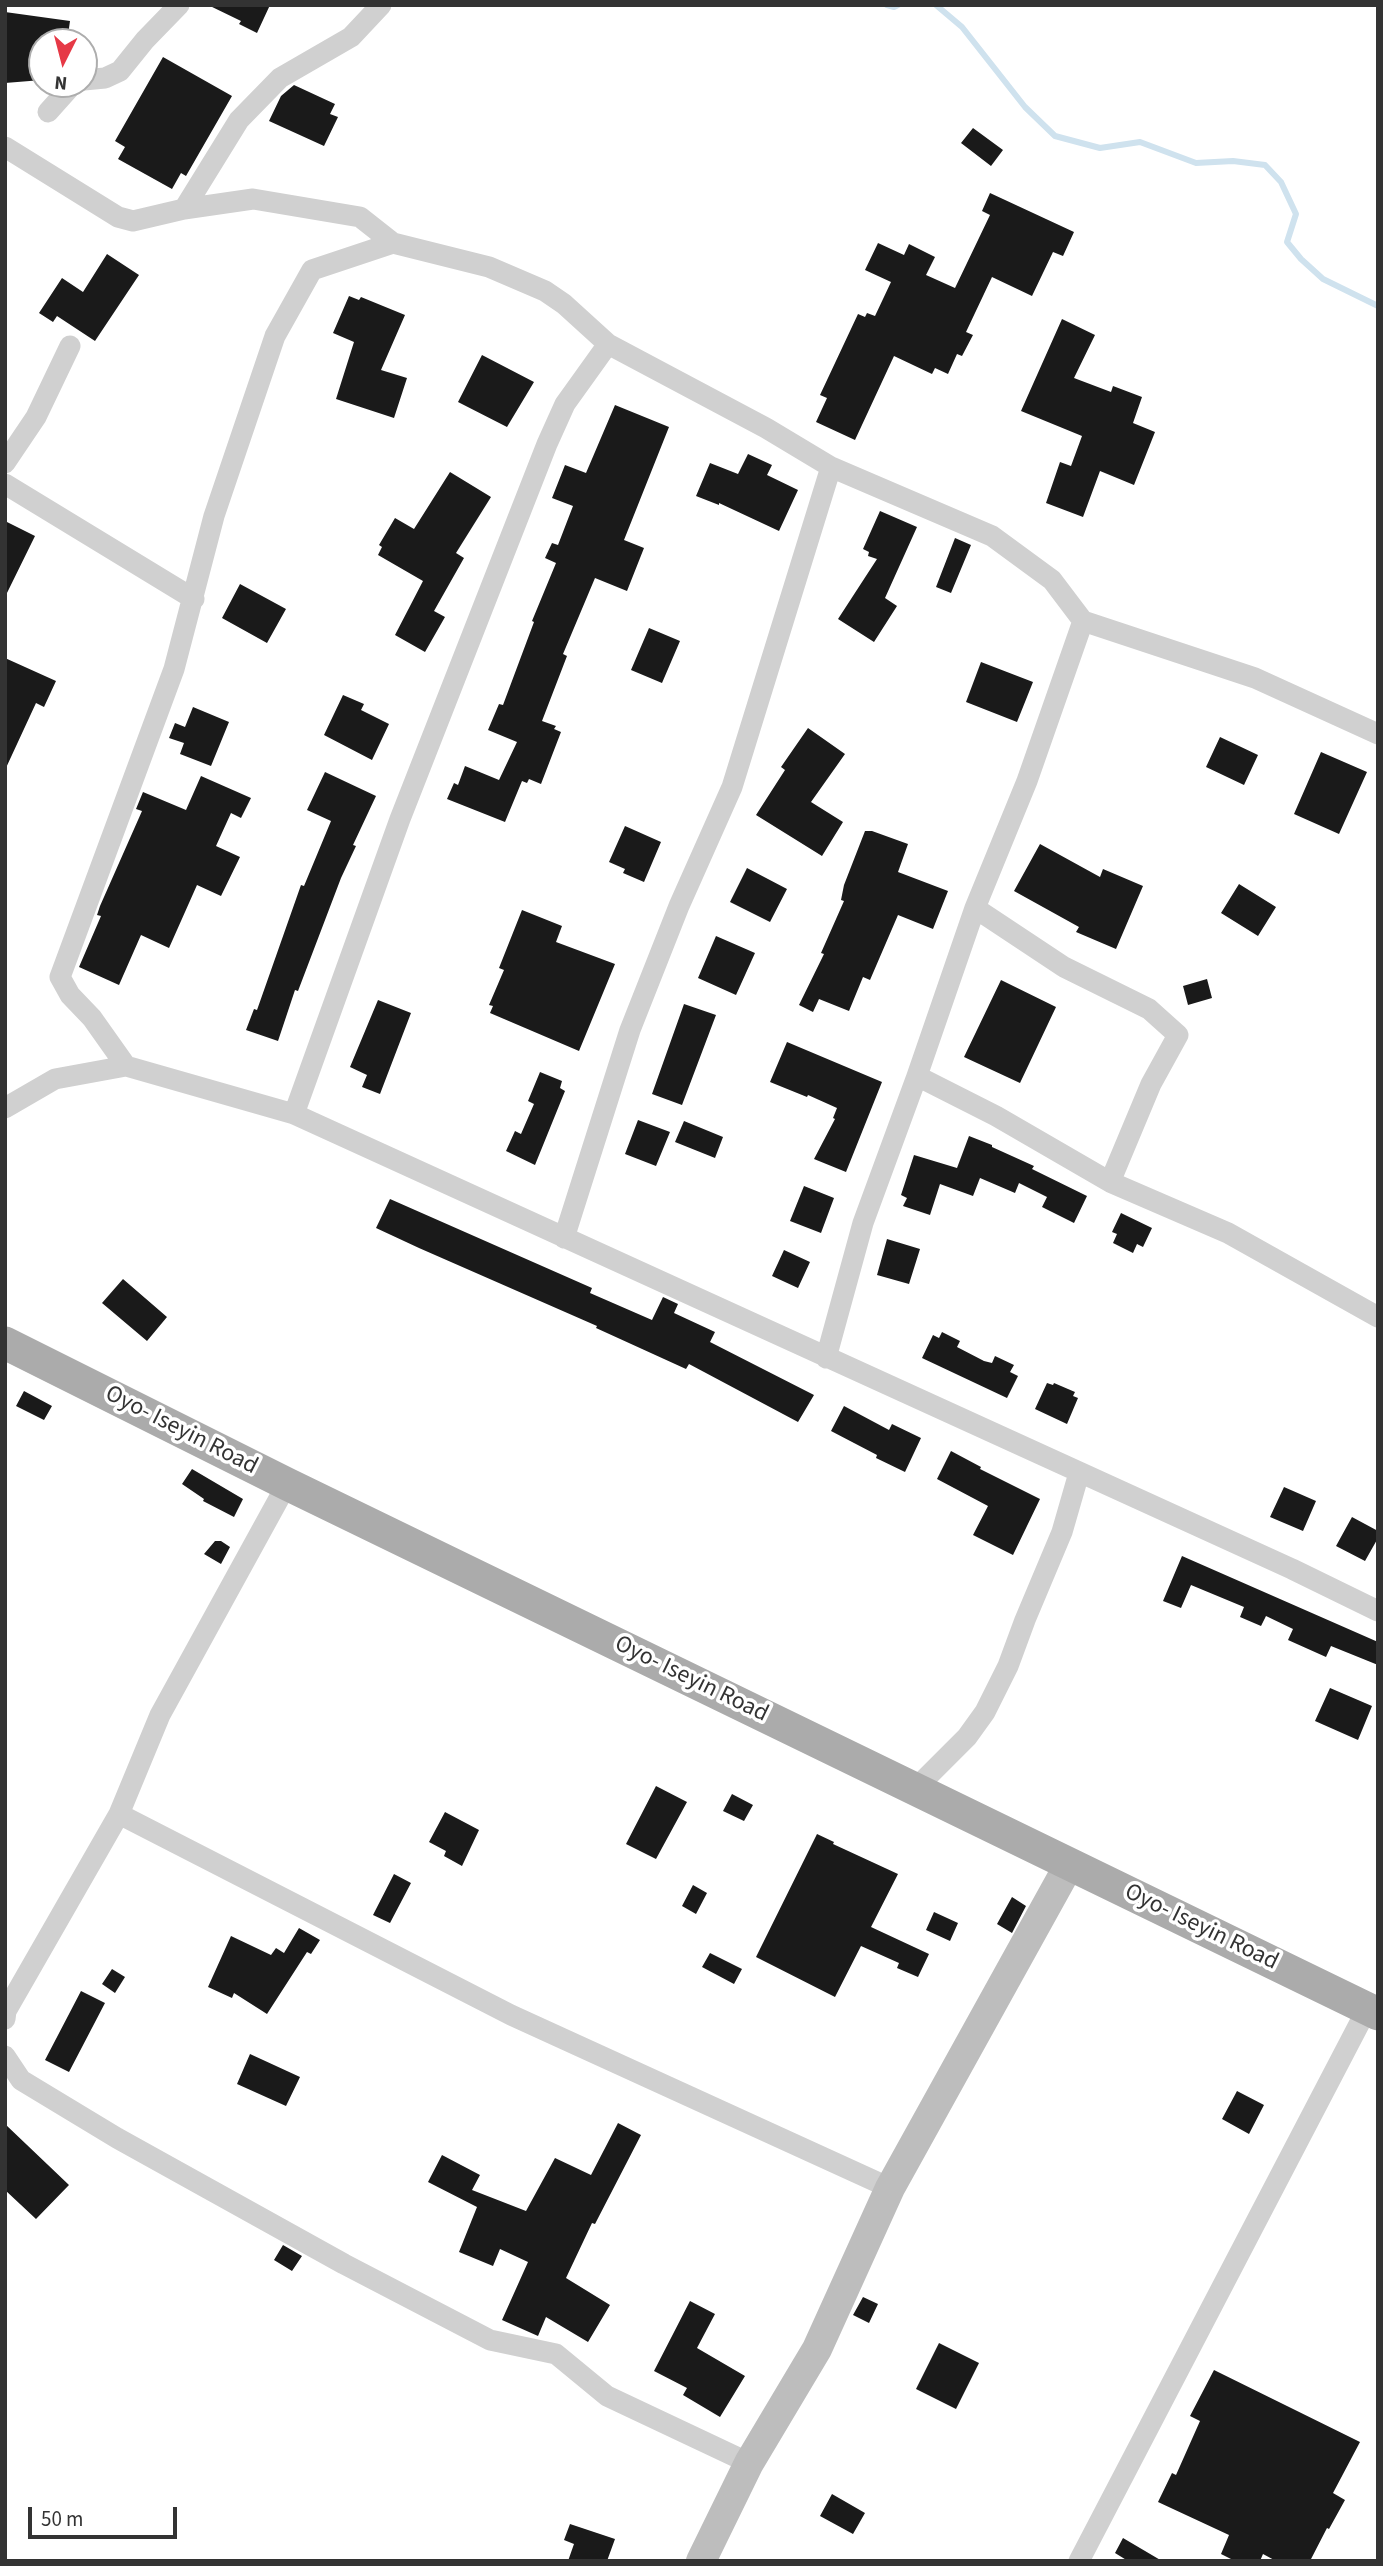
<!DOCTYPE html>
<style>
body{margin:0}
#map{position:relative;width:1383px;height:2566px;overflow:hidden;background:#fff;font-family:"Source Sans 3",sans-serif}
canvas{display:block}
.frame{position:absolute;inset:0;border:7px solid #333;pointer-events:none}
.north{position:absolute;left:28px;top:28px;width:70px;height:70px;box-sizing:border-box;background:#fff;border:2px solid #adadad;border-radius:50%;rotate:186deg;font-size:19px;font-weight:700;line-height:28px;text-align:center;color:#333}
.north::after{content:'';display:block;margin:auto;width:24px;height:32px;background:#e63946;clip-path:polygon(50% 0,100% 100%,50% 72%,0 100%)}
.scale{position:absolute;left:28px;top:2507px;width:149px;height:32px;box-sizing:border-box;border:4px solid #333;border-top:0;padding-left:9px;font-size:21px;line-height:24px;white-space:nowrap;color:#333;-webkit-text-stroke:5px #fff;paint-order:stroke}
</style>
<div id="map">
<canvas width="1383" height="2566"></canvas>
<div class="frame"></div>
<div class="north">N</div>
<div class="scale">50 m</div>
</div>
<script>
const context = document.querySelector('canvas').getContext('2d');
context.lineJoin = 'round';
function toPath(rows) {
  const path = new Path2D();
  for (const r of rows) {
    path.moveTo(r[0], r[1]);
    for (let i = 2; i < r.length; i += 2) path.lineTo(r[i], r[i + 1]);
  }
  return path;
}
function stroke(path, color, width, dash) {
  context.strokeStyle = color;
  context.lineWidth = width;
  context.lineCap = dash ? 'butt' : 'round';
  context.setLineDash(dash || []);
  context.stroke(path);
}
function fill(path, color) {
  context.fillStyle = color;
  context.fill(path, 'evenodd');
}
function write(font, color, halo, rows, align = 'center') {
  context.font = font + ' "Source Sans 3",sans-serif';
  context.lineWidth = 7;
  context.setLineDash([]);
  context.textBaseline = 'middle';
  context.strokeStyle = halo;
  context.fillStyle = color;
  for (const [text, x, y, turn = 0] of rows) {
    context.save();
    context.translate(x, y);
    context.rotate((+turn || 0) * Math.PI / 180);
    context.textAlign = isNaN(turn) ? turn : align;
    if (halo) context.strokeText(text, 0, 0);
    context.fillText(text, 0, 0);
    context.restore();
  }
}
stroke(toPath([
 [887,5,894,7,898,5],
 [936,5,962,27,1025,107,1055,136,1100,148,1140,142,1196,163,1233,161,1265,165,1281,182,1296,214,1287,242,1301,259,1323,279,1378,306]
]), '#cfe2ee', 6);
fill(toPath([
 [208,5,270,5,257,33,239,24,241,21],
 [5,12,70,21,67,42,42,42,42,80,5,83],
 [163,57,232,96,186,176,181,173,172,189,118,159,125,147,115,141],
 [294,85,335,104,330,114,338,117,324,146,269,121,281,96],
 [973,128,1003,150,991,166,961,143],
 [990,193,1074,232,1063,256,1053,252,1032,296,992,277,966,332,973,335,962,356,957,354,948,374,935,368,932,374,894,356,855,440,816,422,827,398,820,395,858,314,865,317,867,313,875,316,891,282,865,270,878,243,904,255,909,244,935,257,926,275,955,288,990,215,982,211],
 [107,254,139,275,95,341,57,316,53,322,39,313,62,278,83,292],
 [349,296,359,300,361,297,405,315,381,370,407,378,394,418,336,399,354,342,333,333],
 [1062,319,1095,335,1074,378,1111,392,1113,386,1142,397,1133,423,1155,432,1134,485,1100,471,1083,517,1046,503,1060,462,1071,466,1082,436,1021,411],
 [482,355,534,382,507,427,458,402],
 [615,405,669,427,624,540,644,548,627,591,595,578,563,654,567,656,542,721,556,726,554,729,561,732,541,784,529,779,527,783,522,781,505,822,447,799,454,783,458,785,465,766,499,780,517,742,488,730,499,704,503,705,534,622,532,621,556,563,545,558,552,543,558,545,573,506,552,498,565,465,586,473],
 [748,454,772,465,767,475,798,490,779,531,719,503,719,505,696,496,710,463,738,474],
 [450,472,491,497,456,553,464,558,434,611,445,617,425,652,395,635,423,581,378,555,382,547,379,545,395,518,414,529],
 [880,511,917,527,885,598,897,606,874,642,838,619,877,559,868,556,869,552,863,549],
 [5,521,35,536,5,597],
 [955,538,971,545,951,593,936,587],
 [240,584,286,609,267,643,222,618],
 [649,628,680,641,662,683,631,670],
 [5,658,56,681,44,707,36,703,5,770],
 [981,662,1033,682,1017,722,966,702],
 [343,695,364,704,361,710,389,724,372,760,324,735],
 [193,707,229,722,211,766,180,754,184,743,169,738,175,723,185,727],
 [808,728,845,754,811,802,843,822,822,856,756,815,785,770,781,767],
 [1220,737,1258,755,1244,785,1206,767],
 [1321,752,1367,772,1339,834,1294,814],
 [325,772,376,796,353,845,356,846,341,878,298,991,295,990,278,1041,246,1030,254,1009,257,1010,301,885,304,886,331,821,307,810],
 [201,776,251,798,241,818,231,813,216,846,240,857,221,896,197,885,169,948,141,935,119,985,79,967,101,916,97,915,100,906,142,811,136,809,143,792,186,810],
 [625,826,661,842,644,882,623,873,625,869,609,862],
 [865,831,872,831,908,844,898,872,948,891,933,929,898,915,870,980,863,977,849,1011,819,999,813,1012,799,1005,824,954,821,953,844,901,841,900,844,885],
 [1040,844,1100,877,1103,869,1143,886,1116,949,1076,932,1079,927,1014,891],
 [747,868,787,889,770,922,730,902],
 [1239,884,1276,907,1258,936,1221,913],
 [522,910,562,926,556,942,615,964,579,1051,490,1013,493,1006,489,1005,504,970,499,968],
 [716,936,755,953,736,995,698,978],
 [1207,979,1212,998,1188,1005,1183,986],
 [1001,980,1056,1007,1020,1083,964,1057],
 [378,1000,411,1013,380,1094,362,1087,367,1075,350,1067],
 [684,1004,716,1015,682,1105,652,1094],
 [787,1042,882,1082,846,1172,814,1159,835,1119,833,1118,837,1108,808,1095,807,1097,770,1082],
 [540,1072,562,1081,560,1088,565,1091,535,1165,506,1151,515,1131,521,1134,534,1104,528,1101],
 [638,1120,670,1132,656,1166,625,1154],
 [684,1121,723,1137,715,1158,675,1142],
 [969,1136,992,1145,992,1147,1034,1166,1032,1169,1087,1196,1074,1223,1042,1207,1047,1197,1019,1183,1015,1193,980,1178,973,1196,940,1184,930,1215,903,1206,907,1198,901,1195,914,1155,957,1168],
 [804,1186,834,1198,821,1233,790,1221],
 [390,1199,592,1288,590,1293,652,1320,663,1297,678,1304,674,1313,715,1332,710,1342,814,1395,798,1422,689,1364,686,1369,596,1328,597,1326,419,1248,376,1228],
 [1121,1213,1152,1228,1143,1247,1137,1244,1133,1253,1113,1243,1117,1234,1112,1232],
 [887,1239,920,1249,909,1284,877,1275],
 [784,1250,810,1262,798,1288,772,1276],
 [123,1279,167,1317,147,1341,102,1303],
 [942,1332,960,1341,957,1347,984,1361,992,1363,995,1356,1014,1365,1010,1372,1018,1376,1007,1398,922,1358,933,1335,939,1338],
 [1047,1383,1053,1385,1054,1383,1075,1392,1073,1396,1078,1398,1067,1424,1035,1409],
 [24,1391,52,1406,44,1420,16,1406],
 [844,1406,889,1430,892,1424,921,1438,905,1472,876,1458,877,1455,831,1431],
 [951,1451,981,1467,980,1469,1040,1499,1013,1555,973,1535,988,1506,937,1479],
 [192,1469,243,1499,234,1517,203,1501,204,1499,182,1484],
 [1284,1487,1316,1501,1303,1531,1270,1517],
 [1352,1517,1378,1531,1378,1538,1365,1561,1336,1546],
 [215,1541,221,1541,230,1547,221,1564,204,1554],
 [1182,1556,1378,1642,1378,1665,1331,1646,1326,1657,1288,1640,1293,1629,1266,1616,1261,1626,1240,1617,1244,1607,1191,1585,1181,1608,1163,1601],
 [1330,1688,1372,1706,1358,1740,1315,1721],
 [656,1786,687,1802,656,1859,626,1844],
 [732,1794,753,1805,744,1821,723,1811],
 [445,1812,479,1830,462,1866,444,1856,446,1851,429,1842],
 [817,1834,834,1842,833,1844,898,1874,871,1927,929,1954,918,1977,897,1968,899,1963,861,1946,835,1997,756,1957],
 [394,1874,411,1883,390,1923,373,1915],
 [693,1885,707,1893,696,1914,682,1906],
 [1012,1897,1026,1906,1012,1933,997,1924],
 [934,1912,958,1923,950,1941,926,1930],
 [299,1928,320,1940,311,1954,307,1952,267,2014,234,1993,232,1998,208,1987,231,1936,271,1955,276,1948,284,1953],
 [710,1953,742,1969,734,1984,702,1967],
 [112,1969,125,1977,115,1993,102,1984],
 [81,1991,105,2003,69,2072,45,2060],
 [250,2054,300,2077,286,2106,237,2084],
 [1237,2091,1264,2105,1249,2134,1222,2119],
 [618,2123,641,2135,595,2224,592,2223,566,2278,610,2305,588,2342,546,2317,538,2336,502,2320,528,2262,500,2249,493,2266,459,2252,477,2207,428,2182,442,2155,480,2175,472,2190,526,2211,555,2158,591,2175],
 [5,2124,69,2185,36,2219,5,2190],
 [283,2245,302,2256,292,2271,274,2260],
 [863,2297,878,2304,869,2323,853,2315],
 [690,2301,715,2314,697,2348,745,2376,720,2417,683,2395,687,2388,654,2371],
 [939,2343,979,2363,956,2409,916,2389],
 [1214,2370,1360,2442,1333,2493,1345,2500,1329,2529,1327,2528,1310,2561,1276,2561,1263,2554,1260,2561,1235,2561,1221,2554,1229,2535,1158,2502,1172,2473,1176,2475,1200,2421,1190,2416],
 [832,2494,865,2513,853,2534,820,2516],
 [570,2524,615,2539,607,2561,568,2561,574,2544,564,2540],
 [1123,2538,1162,2561,1128,2561,1115,2553]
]), '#1a1a1a');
stroke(toPath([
 [84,80,105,78,120,71,145,40,179,5],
 [48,112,73,84],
 [5,147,118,217,133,221,184,209,253,199,360,217,393,243,489,267,545,291,564,304,608,344,766,428,831,467,992,536,1052,580,1083,621,1255,678,1378,734],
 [184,209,239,120,280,78,351,37,381,5],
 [5,463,36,417,70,346],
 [5,484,194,599],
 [975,908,1064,967,1149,1009,1178,1035,1151,1084,1110,1182],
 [126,1066,92,1018,70,995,60,977,174,669,214,516,275,336,312,270,393,243],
 [917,1076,996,1116,1110,1182,1228,1233,1378,1317],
 [5,1108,55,1079,126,1066,294,1114,1292,1569,1378,1611],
 [294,1114,400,819,547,444,565,404,608,344],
 [564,1238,630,1030,679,906,732,787,831,467],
 [826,1358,863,1223,917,1076,975,908,1027,781,1083,621],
 [916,1788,967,1737,985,1712,1008,1666,1025,1620,1062,1532,1079,1473],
 [119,1814,511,2015,890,2188],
 [5,2019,6,2011,119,1814,160,1715,287,1484],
 [5,2056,21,2080,117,2138,344,2264,490,2340,556,2354,607,2396,749,2463],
 [1079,2561,1367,2009]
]), '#d0d0d0', 21);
stroke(toPath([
 [701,2561,749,2463,817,2349,890,2188,1069,1865]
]), '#bdbdbd', 30);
stroke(toPath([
 [5,1343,287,1484,1378,2014]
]), '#ababab', 33);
write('24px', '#333', '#fff', [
 ["Oyo- Iseyin Road",181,1431,27],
 ["Oyo- Iseyin Road",691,1680,26],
 ["Oyo- Iseyin Road",1201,1928,26]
]);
</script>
